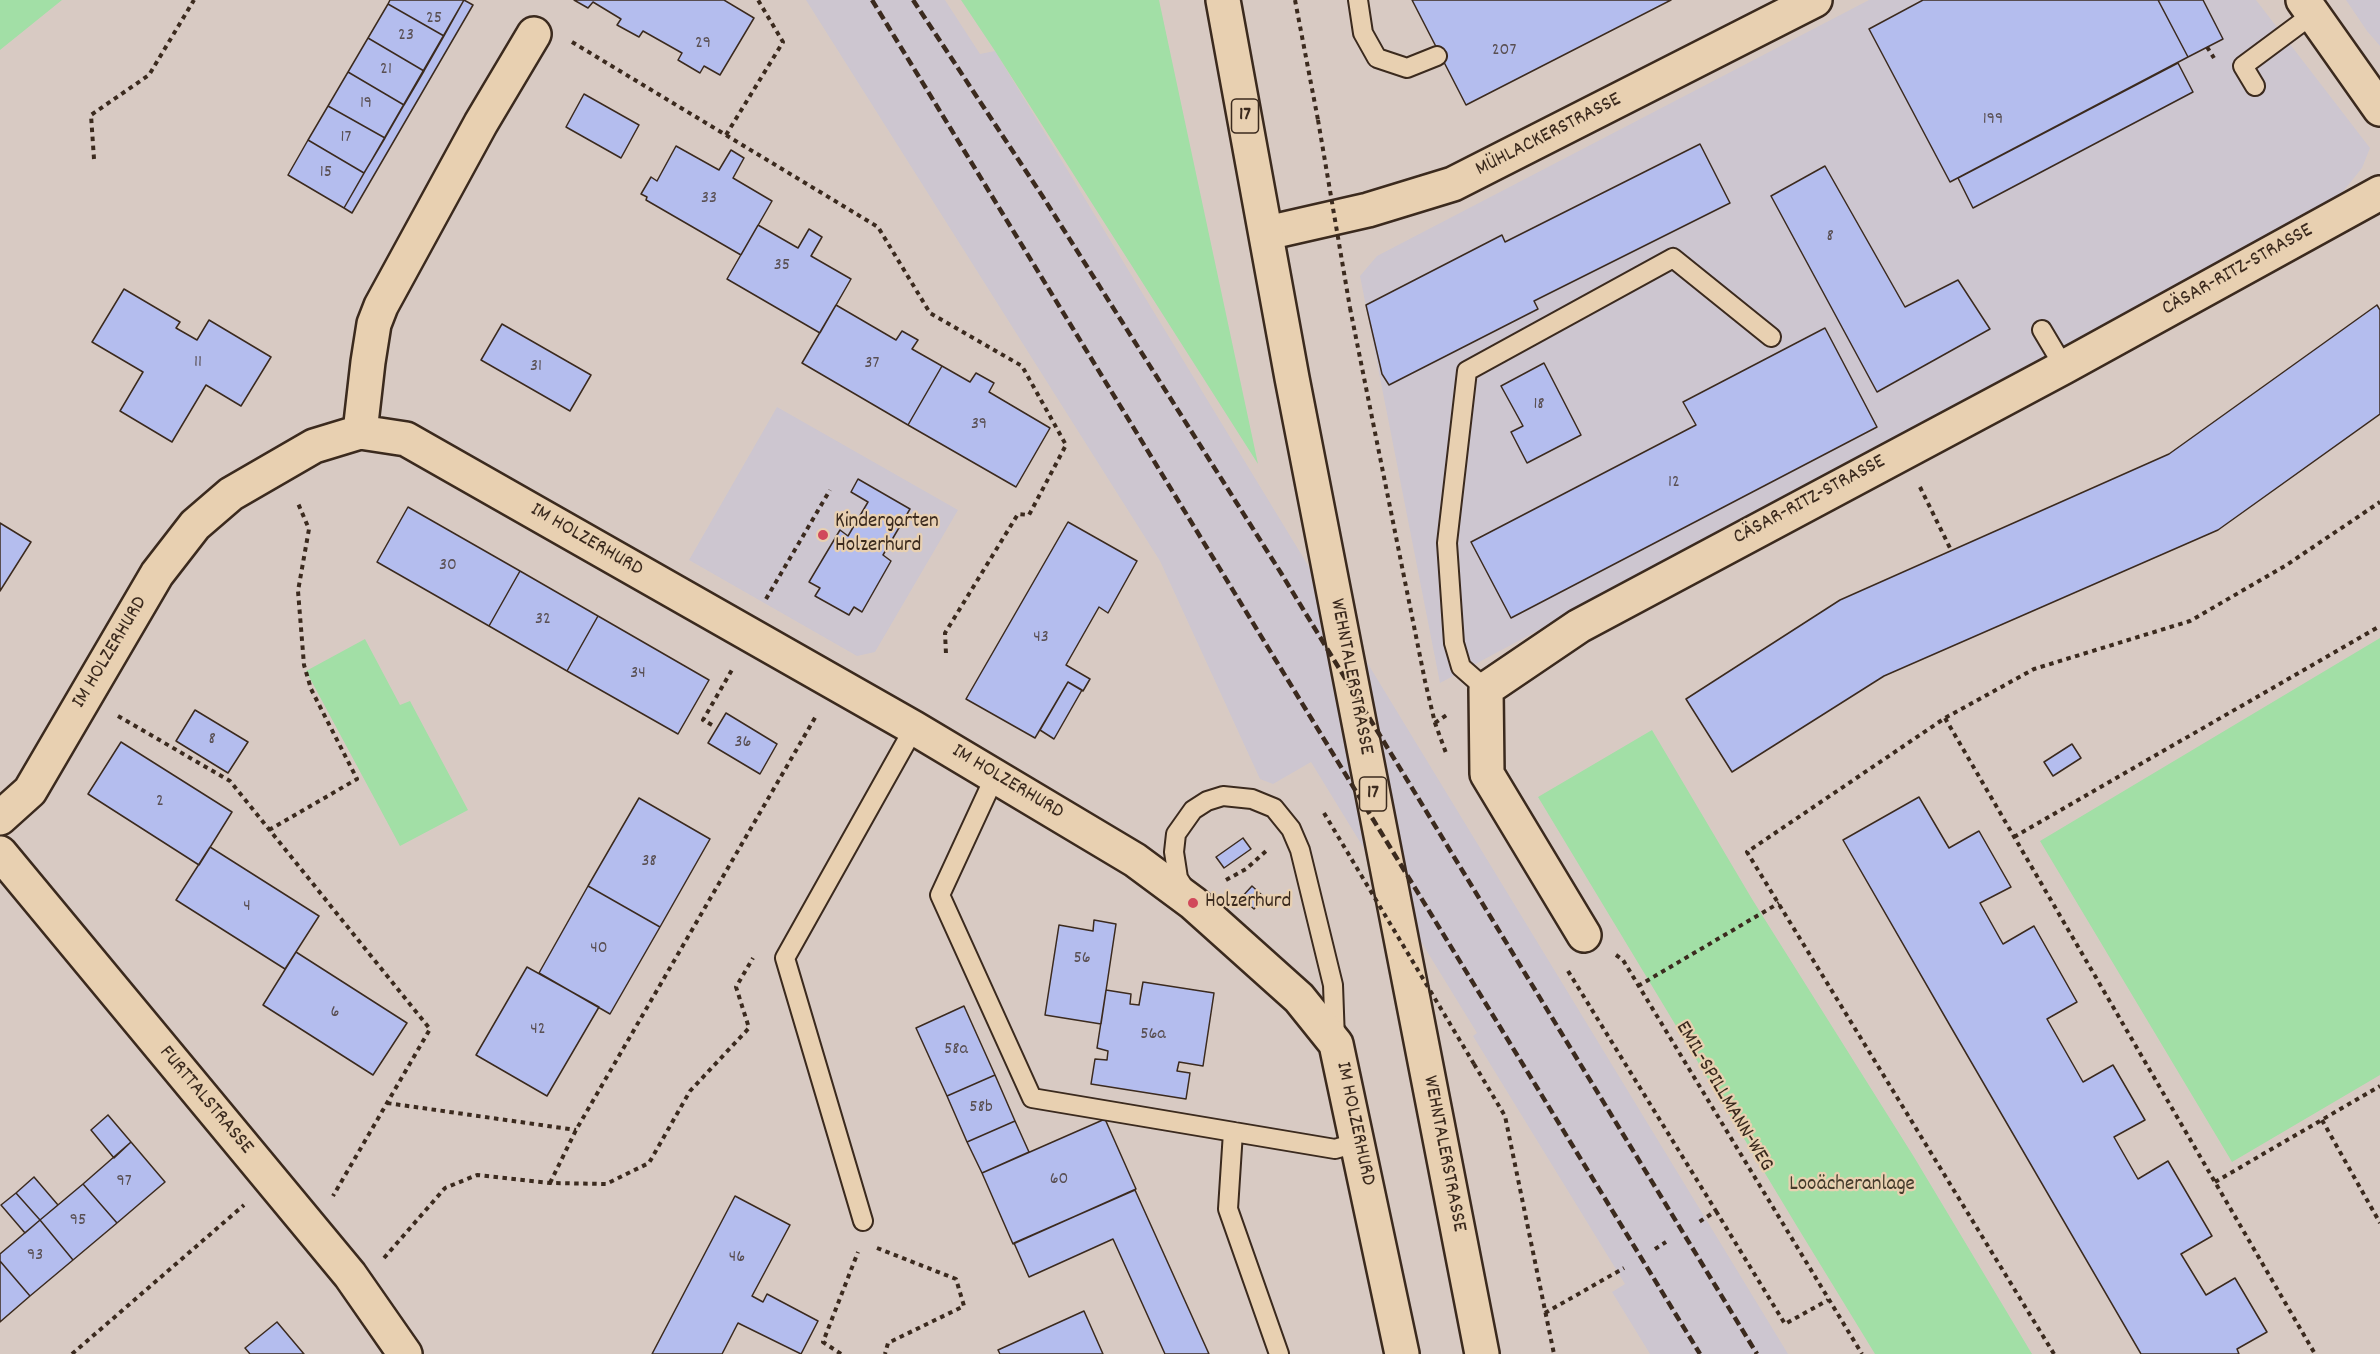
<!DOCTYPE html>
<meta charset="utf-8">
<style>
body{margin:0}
canvas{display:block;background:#d8cac3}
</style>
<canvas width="2380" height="1354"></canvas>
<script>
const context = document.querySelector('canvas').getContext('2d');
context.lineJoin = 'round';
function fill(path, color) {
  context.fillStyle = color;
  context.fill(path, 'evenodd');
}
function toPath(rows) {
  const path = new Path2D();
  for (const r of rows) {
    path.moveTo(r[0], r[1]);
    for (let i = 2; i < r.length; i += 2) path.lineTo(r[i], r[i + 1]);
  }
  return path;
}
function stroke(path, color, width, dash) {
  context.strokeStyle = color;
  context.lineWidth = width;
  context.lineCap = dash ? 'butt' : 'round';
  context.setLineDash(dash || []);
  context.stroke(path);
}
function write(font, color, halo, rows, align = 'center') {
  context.font = font + ' Dekko,sans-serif';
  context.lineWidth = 4.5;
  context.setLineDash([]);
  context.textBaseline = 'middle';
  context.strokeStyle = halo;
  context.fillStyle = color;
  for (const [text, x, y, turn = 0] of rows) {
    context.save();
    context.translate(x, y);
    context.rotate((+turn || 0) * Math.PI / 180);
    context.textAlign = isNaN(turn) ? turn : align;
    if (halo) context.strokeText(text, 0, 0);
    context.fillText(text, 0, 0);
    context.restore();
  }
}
fill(toPath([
 [806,0,945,0,980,54,995,51,1788,1354,1650,1354,1612,1292,1625,1284,1473,1036,1477,1033,1311,762,1273,784,1260,779,1160,561],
 [1869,0,2256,0,2370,148,2362,168,2333,204,1440,683,1360,276,1377,256],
 [2346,0,2380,0,2380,46,2367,31],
 [777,407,958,510,875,652,857,656,689,560]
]), '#cdc6d0');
fill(toPath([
 [0,0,62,0,0,50],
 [961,0,1159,0,1258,464,995,51],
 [2380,638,2380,1075,2232,1162,2040,841],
 [365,639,400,705,410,701,468,810,400,846,306,671],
 [1652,730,1752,899,1914,1157,2032,1354,1875,1354,1798,1228,1538,797]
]), '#a2dfa6');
const building = toPath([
 [390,0,464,0,444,36,388,4,390,0],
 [464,0,473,5,352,213,344,208,464,0],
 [574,0,724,0,754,18,720,75,704,66,700,73,678,60,682,53,643,31,639,37,617,25,621,19,593,2,588,8,574,0],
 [1412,0,1671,0,1466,105,1412,0],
 [1923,0,2158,0,2188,57,1950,182,1869,29,1923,0],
 [2158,0,2203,0,2223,39,2188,57,2158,0],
 [388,4,444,36,424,71,368,38,388,4],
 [368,38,424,71,404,105,348,72,368,38],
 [2178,63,2193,92,1973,208,1958,178,2178,63],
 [348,72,404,105,385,138,328,106,348,72],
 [584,94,639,125,621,158,566,127,584,94],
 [328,106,385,138,364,173,308,140,328,106],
 [308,140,364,173,344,208,288,175,308,140],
 [1700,144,1730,203,1534,301,1538,309,1389,385,1382,374,1366,305,1502,235,1505,242,1700,144],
 [676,146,719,170,731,150,744,158,733,178,772,201,741,255,646,200,647,197,641,194,651,177,657,181,676,146],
 [1825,166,1905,307,1958,280,1990,329,1877,392,1771,196,1825,166],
 [758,225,798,248,809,229,822,237,811,256,851,279,820,333,727,279,758,225],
 [124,289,180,322,176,328,197,340,209,320,271,357,241,406,206,385,172,442,120,411,143,372,92,342,124,289],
 [836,305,896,340,902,331,918,340,912,349,942,366,908,425,802,363,836,305],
 [2377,305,2380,310,2380,414,2218,530,1884,676,1732,772,1686,699,1840,600,2169,454,2377,305],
 [502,324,591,375,570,411,481,360,502,324],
 [1825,328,1877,427,1511,618,1471,542,1696,425,1683,402,1825,328],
 [1544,363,1581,435,1527,463,1511,432,1523,426,1501,386,1544,363],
 [942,366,970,382,976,373,994,383,989,392,1050,428,1016,487,908,425,942,366],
 [858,479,910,509,883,555,891,561,862,612,854,607,849,615,815,596,820,588,809,582,840,530,848,536,868,502,851,492,858,479],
 [408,507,520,571,489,626,377,562,408,507],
 [1068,522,1137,561,1108,613,1099,607,1066,665,1090,679,1083,691,1068,682,1035,738,966,699,1068,522],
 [0,523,31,542,0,591,0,523],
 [520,571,598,616,567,671,489,626,520,571],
 [598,616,709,680,678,734,567,671,598,616],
 [1068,682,1082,690,1054,739,1040,730,1068,682],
 [195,710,248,742,228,773,176,741,195,710],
 [726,713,777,744,760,774,708,743,726,713],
 [121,742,232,812,199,865,88,794,121,742],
 [2072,744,2081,758,2053,776,2044,762,2072,744],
 [1919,797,1949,848,1979,831,2011,887,1980,903,2003,944,2034,926,2077,1002,2047,1019,2083,1082,2113,1065,2145,1120,2114,1137,2138,1179,2168,1161,2212,1236,2181,1254,2206,1295,2235,1278,2267,1332,2237,1349,2239,1354,2141,1354,1952,1029,1843,840,1919,797],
 [639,798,710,839,660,927,588,886,639,798],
 [1243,838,1251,849,1224,868,1216,857,1243,838],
 [210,847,319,916,285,969,176,900,210,847],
 [588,886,660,927,610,1014,539,973,588,886],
 [1252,886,1264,897,1254,909,1241,898,1252,886],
 [1094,920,1116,924,1101,1024,1045,1015,1059,925,1093,931,1094,920],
 [296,952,407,1023,373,1075,263,1005,296,952],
 [527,967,599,1007,547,1096,476,1055,527,967],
 [1143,982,1214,993,1203,1066,1179,1062,1177,1071,1190,1073,1186,1099,1091,1084,1095,1059,1107,1060,1108,1051,1097,1048,1106,990,1131,994,1130,1004,1139,1005,1143,982],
 [964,1006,995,1075,947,1096,916,1028,964,1006],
 [995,1075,1015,1121,967,1142,947,1096,995,1075],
 [108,1115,131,1142,114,1158,91,1130,108,1115],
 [1105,1119,1136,1189,1013,1244,982,1173,1105,1119],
 [1015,1121,1029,1152,982,1173,967,1142,1015,1121],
 [131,1142,165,1182,117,1223,83,1184,131,1142],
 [34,1177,58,1205,40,1220,16,1193,34,1177],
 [83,1184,117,1223,73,1260,40,1220,83,1184],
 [1135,1190,1209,1354,1165,1354,1113,1239,1029,1277,1014,1243,1135,1190],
 [16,1193,40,1220,25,1233,1,1205,16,1193],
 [735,1196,790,1225,752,1296,763,1302,767,1294,818,1321,801,1354,738,1323,722,1354,652,1354,735,1196],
 [40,1220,73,1260,30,1296,0,1261,0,1254,40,1220],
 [0,1261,30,1296,0,1322,0,1261],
 [1084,1311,1103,1354,1000,1354,998,1350,1084,1311],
 [277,1322,304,1354,250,1354,245,1348,277,1322]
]);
fill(building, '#b4bdee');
stroke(building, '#3b2a1e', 1.5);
const lane = toPath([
 [1358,0,1363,33,1377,58,1407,68,1437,56],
 [2255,86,2243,66,2313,14],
 [2042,330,2064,367],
 [1486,689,1461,667,1454,643,1447,543,1467,371,1673,258,1771,337],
 [995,776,940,895,1032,1098,1335,1149,1359,1142],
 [1186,891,1178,878,1174,852,1176,834,1193,810,1207,801,1223,796,1252,799,1274,808,1291,829,1300,850,1333,985,1335,1040],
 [1233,1132,1228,1209,1279,1354],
 [863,1221,785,958,914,728]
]);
const street = toPath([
 [2303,0,2380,109],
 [1267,233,1368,210,1453,184,1815,0],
 [360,432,368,362,374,324,381,306,481,123,534,34],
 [0,818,30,791,157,574,195,525,231,494,314,446,360,432,406,439,914,728,1135,860,1193,903,1299,998,1336,1044,1402,1354],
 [1584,935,1487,774,1486,689,1579,626,2064,367,2380,193]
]);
const secondary = toPath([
 [0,853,350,1275,405,1354]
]);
const primary = toPath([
 [1223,0,1292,378,1482,1354]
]);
stroke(lane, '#3b2a1e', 22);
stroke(street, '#3b2a1e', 38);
stroke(secondary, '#3b2a1e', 38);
stroke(primary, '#3b2a1e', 38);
stroke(toPath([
 [1295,0,1318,120],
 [572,42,878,227,930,313,1022,366,1066,445,1029,515,1018,514,945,633,946,654],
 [2207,47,2214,58],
 [726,135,783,42,758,0],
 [94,159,91,115,149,75,194,0],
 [1350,308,1425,681,1435,723,1446,753],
 [1920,487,1951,550],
 [766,599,830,490],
 [118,716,230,781,430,1029,333,1196],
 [1945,718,2315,1354],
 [1435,723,1448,714],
 [712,725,703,720,733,668],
 [269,830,357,779,311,689,304,665,298,591,309,529,297,501],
 [2014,837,2380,626],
 [1226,880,1246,869,1266,851],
 [1616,955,1623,960,1862,1354],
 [1568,971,1716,1211,1699,1222],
 [1638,986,1779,903],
 [1474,1064,1505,1116,1554,1354],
 [387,1103,576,1130],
 [2322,1120,2380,1223],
 [2215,1182,2380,1086],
 [550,1183,576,1130,816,716],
 [1716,1211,1785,1324,1828,1300],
 [877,1248,956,1279,964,1306,888,1343,885,1354],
 [1655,1249,1666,1242],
 [384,1258,445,1188,477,1175,550,1183,606,1184,649,1163,690,1091,749,1028,736,987,753,958],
 [1545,1313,1624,1268],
 [72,1354,244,1205],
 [841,1354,823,1342,858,1252],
 [2054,1354,1747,852,1945,718,2034,669,2190,621,2285,566,2380,502]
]), '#3b2a1e', 4, [4.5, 4.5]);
stroke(lane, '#e8d0b1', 18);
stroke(street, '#e8d0b1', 33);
stroke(secondary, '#e8d0b1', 33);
stroke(primary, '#e8d0b1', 33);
stroke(toPath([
 [872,0,1700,1354],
 [913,0,1043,197,1281,573,1757,1354]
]), '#3b2a1e', 4.5, [9, 4.5]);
stroke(toPath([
 [1318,120,1350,308],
 [1324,813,1474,1064]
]), '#3b2a1e', 4, [4.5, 4.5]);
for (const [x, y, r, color] of [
 [823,535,6,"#d1495b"],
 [1193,903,6,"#d1495b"]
]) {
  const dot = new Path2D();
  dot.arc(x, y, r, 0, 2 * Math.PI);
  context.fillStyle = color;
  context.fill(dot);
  stroke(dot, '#e8d0b1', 2);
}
write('18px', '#594f52', null, [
 ["25",434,20],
 ["23",406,37],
 ["29",703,45],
 ["207",1504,52],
 ["21",386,71],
 ["19",366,105],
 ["199",1993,121],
 ["17",346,139],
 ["15",326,174],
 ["33",709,200],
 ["8",1830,238],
 ["35",782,267],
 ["11",198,364],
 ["37",872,365],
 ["31",536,368],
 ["18",1539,406],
 ["39",979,426],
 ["12",1674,484],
 ["30",448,567],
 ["32",543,621],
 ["43",1041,639],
 ["34",638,675],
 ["8",212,741],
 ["36",743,744],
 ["2",160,803],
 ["38",649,863],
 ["4",247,908],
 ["40",599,950],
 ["56",1082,960],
 ["6",335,1014],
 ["42",538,1031],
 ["56a",1153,1036],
 ["58a",956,1051],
 ["58b",981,1109],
 ["60",1059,1181],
 ["97",124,1183],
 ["95",78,1222],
 ["93",35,1257],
 ["46",737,1259]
]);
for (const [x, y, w] of [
 [1245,116,27],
 [1373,794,27]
]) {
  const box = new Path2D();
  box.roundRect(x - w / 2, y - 17, w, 34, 4.5);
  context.fillStyle = '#e8d0b1';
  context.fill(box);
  stroke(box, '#3b2a1e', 1.5);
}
write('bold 20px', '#3b2a1e', null, [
 ["17",1245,116],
 ["17",1373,794]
]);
write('21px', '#3b2a1e', '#e8d0b1', [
 ["MÜHLACKERSTRASSE",1549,136,-27],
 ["CÄSAR-RITZ-STRASSE",2238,271,-29],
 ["CÄSAR-RITZ-STRASSE",1810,501,-28],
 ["IM HOLZERHURD",586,541,30],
 ["IM HOLZERHURD",111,653,-59],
 ["WEHNTALERSTRASSE",1350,677,79],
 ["IM HOLZERHURD",1007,783,31],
 ["EMIL-SPILLMANN-WEG",1723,1097,59],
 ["FURTTALSTRASSE",205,1101,50],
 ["IM HOLZERHURD",1354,1124,78],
 ["WEHNTALERSTRASSE",1443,1154,79]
]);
write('21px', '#3b2a1e', '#e8d0b1', [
 ["Kindergarten",835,523],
 ["Holzerhurd",835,547],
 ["Holzerhurd",1205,903]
], 'left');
write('21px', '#453c2c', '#e8d0b1', [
 ["Looächeranlage",1852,1186]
]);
</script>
